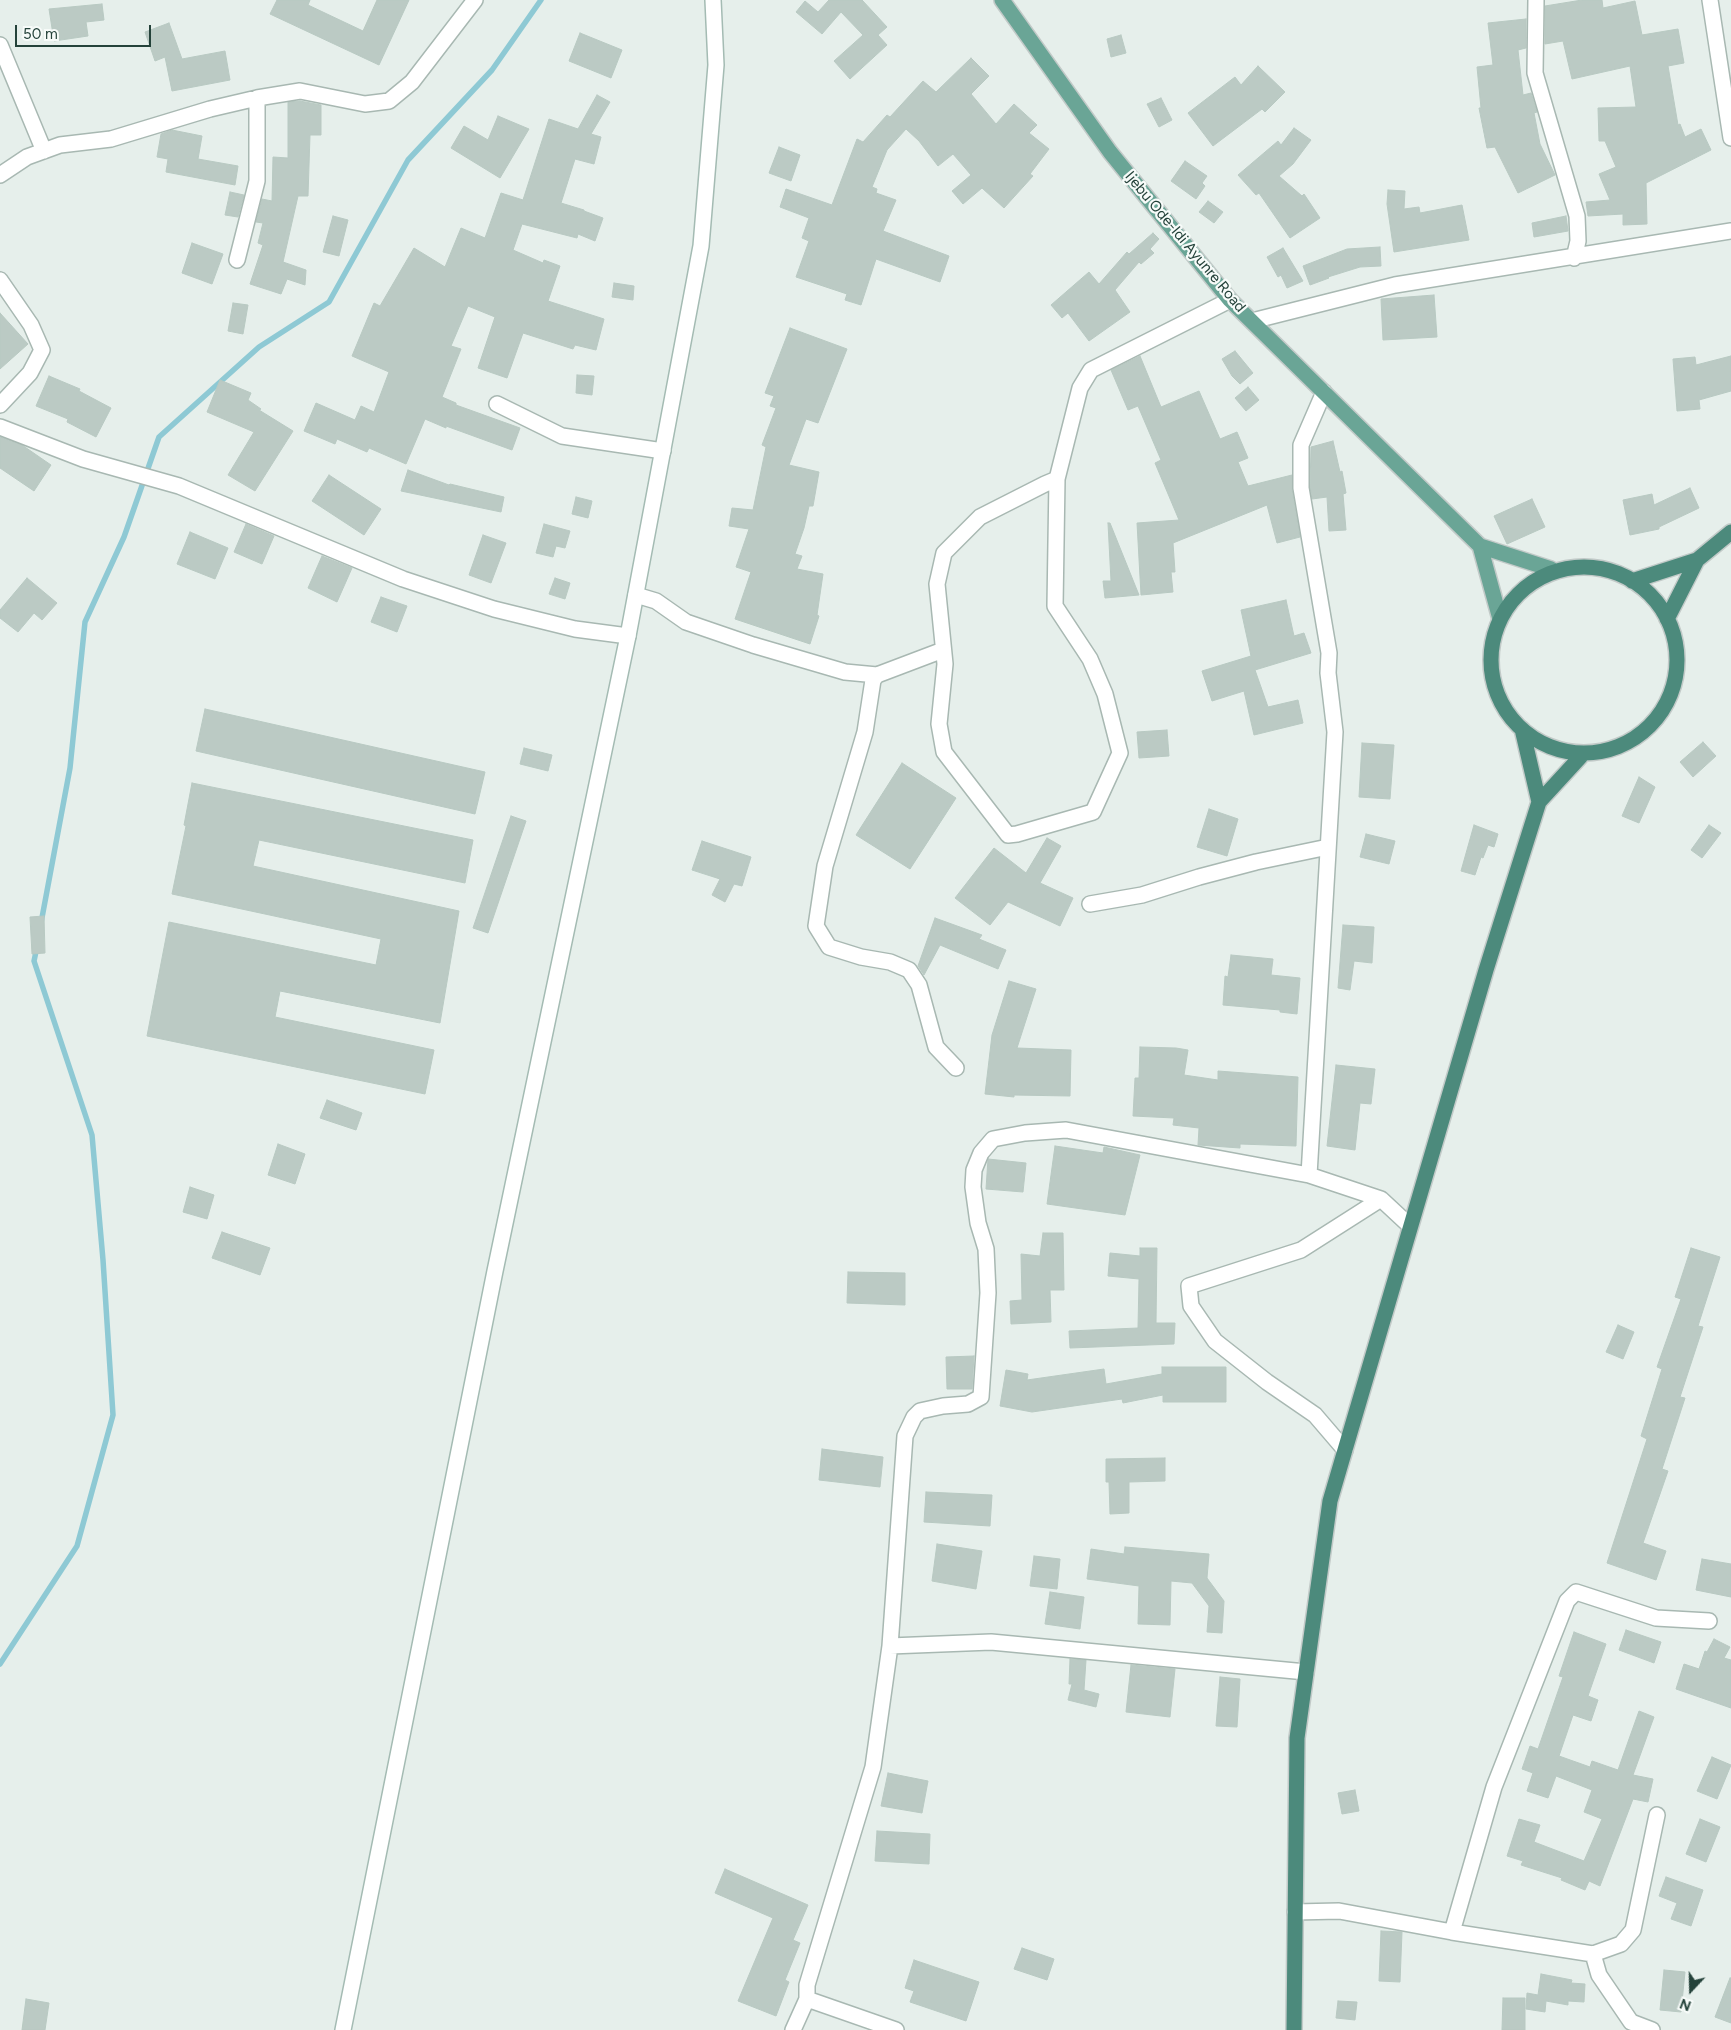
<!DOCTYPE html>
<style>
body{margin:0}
#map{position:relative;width:1731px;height:2030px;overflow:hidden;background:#e6efeb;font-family:Figtree,sans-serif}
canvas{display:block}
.north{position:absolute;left:1666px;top:1965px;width:50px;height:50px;-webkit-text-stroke:4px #f7fbf9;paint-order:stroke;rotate:201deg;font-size:14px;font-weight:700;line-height:20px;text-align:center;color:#24423a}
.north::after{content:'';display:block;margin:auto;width:18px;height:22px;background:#24423a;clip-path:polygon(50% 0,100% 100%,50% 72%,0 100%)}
.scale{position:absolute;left:15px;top:25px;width:136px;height:22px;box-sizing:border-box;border:2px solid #24423a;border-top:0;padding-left:6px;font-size:15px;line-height:18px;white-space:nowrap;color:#24423a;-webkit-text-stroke:4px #f7fbf9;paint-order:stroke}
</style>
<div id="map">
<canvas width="1731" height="2030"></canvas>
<div class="north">N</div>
<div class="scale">50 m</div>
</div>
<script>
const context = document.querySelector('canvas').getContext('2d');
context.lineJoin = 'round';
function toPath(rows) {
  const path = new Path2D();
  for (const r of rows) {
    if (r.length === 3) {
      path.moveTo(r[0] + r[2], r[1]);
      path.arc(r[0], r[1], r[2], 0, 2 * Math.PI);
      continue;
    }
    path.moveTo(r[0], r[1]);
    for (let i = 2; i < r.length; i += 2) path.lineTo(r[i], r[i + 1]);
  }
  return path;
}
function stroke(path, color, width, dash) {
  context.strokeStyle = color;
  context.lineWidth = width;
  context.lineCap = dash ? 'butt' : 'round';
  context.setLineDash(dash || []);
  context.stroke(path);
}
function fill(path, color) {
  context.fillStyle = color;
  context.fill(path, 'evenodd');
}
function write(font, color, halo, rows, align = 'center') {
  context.font = font + ' Figtree,sans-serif';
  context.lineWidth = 4.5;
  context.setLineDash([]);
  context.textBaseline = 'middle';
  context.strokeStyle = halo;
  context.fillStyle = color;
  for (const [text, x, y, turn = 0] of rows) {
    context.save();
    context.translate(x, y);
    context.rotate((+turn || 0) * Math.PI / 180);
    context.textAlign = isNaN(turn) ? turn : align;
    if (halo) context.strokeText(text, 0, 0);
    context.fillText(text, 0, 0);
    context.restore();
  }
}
stroke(toPath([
 [41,923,70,768,85,622,124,537,159,437,259,347,329,302,408,160,492,70,541,0],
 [0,1664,77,1546,113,1415,103,1260,92,1135,34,961,37,947]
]), '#8ec9d4', 5.5);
const building = toPath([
 [277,0,310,0,308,5,363,31,377,0,409,0,379,65,270,14,277,0],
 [829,0,862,0,887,27,878,35,887,45,850,79,834,61,863,35,841,12,822,34,796,12,805,1,818,12,829,0],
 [1582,0,1602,0,1603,8,1635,1,1642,35,1678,29,1684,63,1668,66,1678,125,1680,124,1685,137,1701,129,1711,150,1646,183,1647,224,1623,225,1623,214,1588,216,1586,202,1610,200,1599,174,1616,167,1605,141,1599,141,1598,108,1636,107,1630,66,1572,79,1563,41,1545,44,1545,6,1582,0],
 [102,4,104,20,86,22,88,36,54,41,49,9,102,4],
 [1526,19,1526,48,1518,50,1523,95,1531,93,1537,112,1534,113,1540,144,1555,175,1518,193,1495,147,1487,148,1479,108,1481,108,1477,67,1493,65,1488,23,1526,19],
 [169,23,182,59,225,51,230,80,172,91,165,57,155,61,145,32,169,23],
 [580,33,622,50,611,78,569,61,580,33],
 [1121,35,1126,53,1111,57,1107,39,1121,35],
 [971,58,989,76,971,94,996,124,1014,104,1037,125,1029,133,1049,149,1030,174,1033,176,1004,208,982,188,963,204,952,191,971,175,953,154,938,166,919,141,906,129,887,150,872,187,877,189,876,193,896,200,883,231,949,256,940,282,876,259,861,305,845,300,847,294,796,277,809,241,802,238,809,218,780,207,786,189,832,205,857,139,863,142,887,115,890,117,923,81,936,92,971,58],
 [1258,66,1285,92,1265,112,1262,109,1213,146,1188,113,1235,77,1241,85,1258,66],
 [597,95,610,102,591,134,601,137,594,164,575,159,561,203,584,210,584,211,603,218,595,241,578,234,577,238,522,224,513,250,543,263,544,260,560,266,548,301,604,319,596,350,575,345,573,349,523,333,507,378,478,368,495,317,468,306,451,346,461,349,442,397,456,403,456,405,520,428,512,450,446,426,446,428,425,419,406,464,369,448,367,452,337,439,335,444,304,431,316,403,355,420,361,406,374,412,389,372,352,356,374,303,380,306,414,248,445,267,461,228,485,238,501,193,523,200,549,119,578,129,597,95],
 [1161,98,1172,120,1159,127,1147,104,1161,98],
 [300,101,321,105,321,135,310,135,308,196,298,196,283,262,306,270,305,285,287,279,281,294,250,284,263,245,258,243,263,223,256,222,262,199,272,201,273,157,288,158,288,102,300,101],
 [498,116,529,129,500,178,451,148,464,126,488,140,498,116],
 [1294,128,1311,140,1293,164,1279,176,1302,196,1304,194,1320,218,1290,238,1259,193,1256,195,1238,175,1278,141,1281,145,1294,128],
 [172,130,202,136,198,159,238,166,235,185,166,172,168,159,157,157,161,134,172,130],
 [779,147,800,155,791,181,769,173,779,147],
 [1185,161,1207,176,1202,183,1205,186,1196,199,1171,181,1185,161],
 [1388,190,1405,191,1404,209,1419,207,1420,213,1462,205,1469,240,1394,252,1387,204,1388,190],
 [230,192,244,195,238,217,225,215,230,192],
 [1208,201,1223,212,1214,223,1199,212,1208,201],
 [333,216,348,220,339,256,323,252,333,216],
 [1566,216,1568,231,1534,237,1532,223,1566,216],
 [1153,233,1159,239,1150,249,1154,253,1141,264,1139,262,1115,290,1130,312,1089,341,1068,313,1062,318,1051,305,1089,272,1099,284,1127,252,1129,254,1153,233],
 [192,243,223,254,212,284,182,273,192,243],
 [1380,247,1381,266,1360,267,1328,277,1329,278,1310,285,1303,266,1347,249,1380,247],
 [1283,248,1303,281,1287,288,1281,275,1278,277,1267,257,1283,248],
 [614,283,634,286,633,300,612,297,614,283],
 [1434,295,1437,337,1383,340,1381,299,1434,295],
 [233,303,248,305,243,334,228,331,233,303],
 [0,313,28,344,0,369,0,313],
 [790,328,847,349,818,423,806,419,789,465,819,472,813,506,809,506,804,528,795,554,802,556,797,569,823,574,817,615,819,616,810,644,735,619,751,572,736,567,749,529,729,526,732,508,753,510,766,447,762,445,776,408,770,406,774,396,765,393,790,328],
 [1235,351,1253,373,1240,384,1232,376,1222,359,1235,351],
 [1140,356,1161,407,1199,391,1220,439,1237,432,1248,458,1238,462,1248,486,1292,475,1292,489,1300,537,1277,543,1267,505,1173,543,1175,572,1171,572,1173,592,1141,595,1137,523,1179,520,1155,463,1161,460,1138,406,1128,410,1111,370,1140,356],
 [1731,356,1731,391,1699,400,1700,409,1677,411,1673,359,1695,357,1696,365,1731,356],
 [577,375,594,376,592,395,576,393,577,375],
 [49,376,80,389,79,391,111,408,96,437,67,422,68,419,36,406,49,376],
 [220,380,251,393,248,400,261,409,259,410,293,431,255,491,228,475,254,432,207,412,220,380],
 [1248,387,1259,400,1246,411,1235,398,1248,387],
 [0,437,22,445,51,465,34,491,0,468,0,437],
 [1333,441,1340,472,1342,471,1346,493,1343,494,1346,530,1329,531,1327,497,1312,499,1310,487,1311,447,1333,441],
 [408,470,449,485,450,484,504,497,501,512,401,491,408,470],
 [329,475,381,509,364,535,312,501,329,475],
 [1690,488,1699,508,1659,527,1659,529,1630,535,1623,500,1652,494,1654,505,1690,488],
 [576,497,592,501,588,518,572,514,576,497],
 [1532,499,1545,527,1507,544,1494,516,1532,499],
 [1108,523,1110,523,1139,595,1105,598,1103,581,1111,581,1108,523],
 [246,524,274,536,262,564,234,552,246,524],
 [544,524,570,531,565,548,556,546,553,557,536,553,544,524],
 [190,532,228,548,215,579,177,564,190,532],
 [483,535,506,543,491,583,469,575,483,535],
 [322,556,352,568,337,602,308,588,322,556],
 [27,578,57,603,42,620,34,613,18,632,0,618,0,610,27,578],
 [555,578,570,583,565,599,549,594,555,578],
 [381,597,407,606,397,632,371,622,381,597],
 [1286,600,1294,636,1304,633,1311,653,1255,670,1268,707,1298,700,1303,723,1254,735,1244,691,1212,701,1202,671,1251,656,1241,610,1286,600],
 [205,709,485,772,475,814,196,751,205,709],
 [1167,730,1169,756,1139,758,1137,732,1167,730],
 [1703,742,1716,756,1693,777,1680,762,1703,742],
 [1362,743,1394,745,1390,799,1359,797,1362,743],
 [524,748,552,755,548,771,520,764,524,748],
 [902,763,956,798,910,869,856,835,902,763],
 [1639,777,1655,787,1639,823,1622,816,1639,777],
 [192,783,473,840,465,883,259,840,253,866,459,911,440,1023,280,991,275,1017,434,1050,425,1094,147,1036,169,922,376,965,381,939,172,894,186,826,184,825,192,783],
 [1209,809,1238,819,1227,856,1197,847,1209,809],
 [511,816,526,821,488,933,473,928,511,816],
 [1474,825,1498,834,1494,847,1488,845,1483,858,1481,857,1475,875,1461,871,1474,825],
 [1709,825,1721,833,1702,858,1691,850,1709,825],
 [1366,834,1395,841,1389,864,1360,857,1366,834],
 [1047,838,1061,846,1040,883,1073,898,1060,926,1008,902,990,925,955,898,994,848,1026,873,1047,838],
 [702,841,751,857,742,886,734,884,725,902,712,895,720,879,692,870,702,841],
 [44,916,45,953,32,954,30,917,44,916],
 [935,918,982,935,979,939,1006,950,998,969,940,945,924,975,918,966,935,918],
 [1343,925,1374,927,1372,963,1354,961,1350,990,1338,988,1343,925],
 [1231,955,1273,959,1271,975,1300,978,1297,1014,1280,1012,1280,1010,1223,1005,1225,976,1228,977,1231,955],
 [1009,981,1036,989,1017,1048,1071,1050,1070,1096,1014,1095,1014,1097,985,1094,992,1035,1009,981],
 [1140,1047,1176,1048,1188,1050,1184,1075,1218,1080,1218,1071,1298,1077,1296,1146,1240,1144,1240,1148,1198,1145,1199,1128,1173,1125,1174,1118,1133,1116,1135,1078,1139,1078,1140,1047],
 [1336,1065,1375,1069,1371,1104,1360,1103,1355,1150,1327,1146,1336,1065],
 [327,1100,362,1113,356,1130,320,1118,327,1100],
 [278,1144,305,1154,295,1184,268,1175,278,1144],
 [1055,1146,1103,1153,1104,1147,1140,1155,1125,1215,1047,1204,1055,1146],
 [988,1159,1026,1163,1023,1192,986,1189,988,1159],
 [190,1187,214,1195,207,1219,183,1212,190,1187],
 [222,1232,270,1248,260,1275,212,1258,222,1232],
 [1043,1233,1063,1233,1064,1290,1050,1290,1051,1322,1011,1324,1010,1301,1022,1300,1021,1254,1040,1256,1043,1233],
 [1140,1248,1157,1248,1156,1323,1175,1323,1174,1344,1070,1348,1069,1331,1138,1328,1139,1279,1108,1276,1110,1253,1140,1256,1140,1248],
 [1691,1248,1720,1257,1698,1326,1703,1327,1680,1397,1685,1398,1662,1469,1668,1471,1643,1543,1666,1551,1656,1580,1607,1563,1647,1439,1641,1436,1662,1369,1657,1367,1681,1299,1675,1297,1691,1248],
 [848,1272,905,1273,905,1305,847,1303,848,1272],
 [1618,1325,1634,1332,1623,1359,1606,1352,1618,1325],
 [974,1356,972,1389,947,1389,946,1357,974,1356],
 [1162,1367,1226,1367,1226,1402,1163,1402,1163,1395,1123,1403,1122,1399,1032,1412,1000,1406,1006,1370,1028,1374,1027,1380,1104,1369,1106,1384,1162,1374,1162,1367],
 [822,1449,883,1457,880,1487,819,1480,822,1449],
 [1165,1458,1165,1481,1129,1482,1129,1513,1110,1514,1109,1482,1106,1482,1106,1459,1165,1458],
 [926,1492,992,1495,990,1526,924,1522,926,1492],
 [937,1544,982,1551,976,1589,932,1581,937,1544],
 [1125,1547,1209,1554,1207,1578,1224,1601,1222,1633,1207,1632,1209,1606,1192,1583,1171,1581,1170,1625,1138,1624,1139,1586,1087,1579,1091,1549,1124,1554,1125,1547],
 [1034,1556,1060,1559,1057,1589,1030,1586,1034,1556],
 [1702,1559,1731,1564,1731,1597,1696,1590,1702,1559],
 [1050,1592,1084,1597,1080,1629,1045,1624,1050,1592],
 [1626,1630,1661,1642,1654,1663,1619,1650,1626,1630],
 [1574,1632,1606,1644,1588,1696,1598,1700,1591,1721,1573,1715,1559,1756,1590,1767,1592,1761,1618,1770,1639,1711,1654,1717,1633,1775,1653,1779,1648,1802,1633,1799,1600,1886,1589,1881,1585,1890,1561,1880,1562,1878,1521,1865,1523,1861,1507,1856,1519,1819,1540,1825,1534,1842,1584,1861,1602,1819,1584,1812,1592,1790,1556,1776,1548,1798,1527,1791,1533,1773,1522,1769,1530,1746,1538,1749,1563,1677,1559,1676,1574,1632],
 [1714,1639,1730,1647,1724,1658,1731,1660,1731,1708,1676,1689,1684,1664,1699,1669,1705,1651,1707,1652,1714,1639],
 [1070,1659,1086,1660,1084,1690,1099,1694,1096,1707,1068,1700,1072,1684,1069,1684,1070,1659],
 [1131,1665,1175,1669,1170,1717,1126,1712,1131,1665],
 [1220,1677,1240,1679,1237,1727,1216,1726,1220,1677],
 [1712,1757,1731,1765,1717,1799,1697,1791,1712,1757],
 [888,1773,928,1781,922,1813,881,1806,888,1773],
 [1355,1790,1359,1811,1342,1814,1338,1793,1355,1790],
 [1700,1819,1720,1827,1706,1862,1686,1854,1700,1819],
 [877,1831,930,1834,929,1864,875,1861,877,1831],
 [725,1869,808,1905,793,1940,800,1943,785,1980,789,1982,776,2016,738,2001,773,1918,715,1893,725,1869],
 [1666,1877,1703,1890,1691,1926,1671,1919,1677,1903,1659,1896,1666,1877],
 [1381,1931,1402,1932,1400,1982,1379,1981,1381,1931],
 [1022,1948,1054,1959,1047,1980,1014,1969,1022,1948],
 [914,1960,979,1982,966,2021,910,2002,914,1991,905,1988,914,1960],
 [1664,1970,1685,1972,1681,2012,1660,2010,1664,1970],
 [1541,1974,1572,1980,1571,1983,1585,1984,1584,2002,1568,2001,1568,2005,1546,2001,1545,2012,1526,2009,1527,1993,1538,1995,1541,1974],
 [1730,1978,1731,1978,1731,2023,1715,2017,1730,1978],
 [1503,1998,1525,1998,1525,2030,1502,2030,1503,1998],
 [26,1999,49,2003,45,2030,22,2030,26,1999],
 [1338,2001,1357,2002,1355,2020,1336,2018,1338,2001]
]);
fill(building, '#bbcac4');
stroke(building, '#b8c9c2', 1);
const minor = toPath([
 [1536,0,1535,73,1577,216,1578,241,1574,258],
 [1710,0,1731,138],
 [0,45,44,151],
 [0,175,27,157,60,145,111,139,210,109,257,98,300,91,365,104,389,101,412,82,475,0],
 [237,260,257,181,257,98],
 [0,280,31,325,42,350,30,373,0,405],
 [1252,321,1395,285,1731,231],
 [497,404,562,436,663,451],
 [0,427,83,459,179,486,403,579,494,609,575,629,628,636],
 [1057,479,1045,484,980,517,944,553,937,584,945,664,939,724,944,752,1008,835,1017,834,1093,812,1120,753,1105,694,1090,659,1055,606,1057,479,1080,388,1091,370,1230,300],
 [636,595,656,601,686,622,753,645,845,672,877,675,943,650],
 [877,675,873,680,865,732,825,866,816,926,829,947,861,957,890,962,909,970,919,985,936,1047,956,1068],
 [1090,904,1142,895,1199,877,1256,862,1328,847],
 [1309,1175,1335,732,1328,673,1329,653,1301,488,1301,445,1324,392],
 [1345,1450,1315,1415,1267,1382,1215,1341,1191,1306,1189,1286,1301,1250,1381,1199],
 [890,1646,991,1642,1306,1672],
 [1295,1912,1339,1911,1452,1932,1593,1954,1621,1944,1633,1930,1657,1815],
 [1452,1932,1494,1787,1567,1601,1576,1592,1656,1618,1709,1621],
 [1593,1954,1599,1975,1631,2022,1652,2030],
 [807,1999,896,2030],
 [793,2030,807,1999,807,1985,873,1767,890,1646,905,1436,914,1417,920,1411,943,1406,968,1404,981,1397,988,1293,986,1249,978,1223,973,1187,974,1170,981,1153,993,1139,1025,1133,1066,1130,1309,1175,1381,1199,1410,1226]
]);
const secondary = toPath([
 [343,2030,495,1271,628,636,701,246,716,65,713,0]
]);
const primary = toPath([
 [1002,0,1110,152,1230,300,1480,546,1551,569],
 [1480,546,1500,619]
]);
const trunk = toPath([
 [1584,660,93],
 [1632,581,1697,560],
 [1667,619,1697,560,1731,532],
 [1522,729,1539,802],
 [1294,2030,1297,1738,1330,1501,1486,970,1539,802,1584,753]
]);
stroke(minor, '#a8b8b2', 18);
stroke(secondary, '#a4bbb3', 18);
stroke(primary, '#c2cac8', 18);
stroke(trunk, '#c2cac8', 18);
stroke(minor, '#fff', 15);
stroke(secondary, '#fff', 15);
stroke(primary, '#6aa596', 15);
stroke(trunk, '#4c8a7c', 15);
write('15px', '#24423a', '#f7fbf9', [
 ["Ijebu Ode-Idi Ayunre Road",1185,242,50]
]);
</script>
